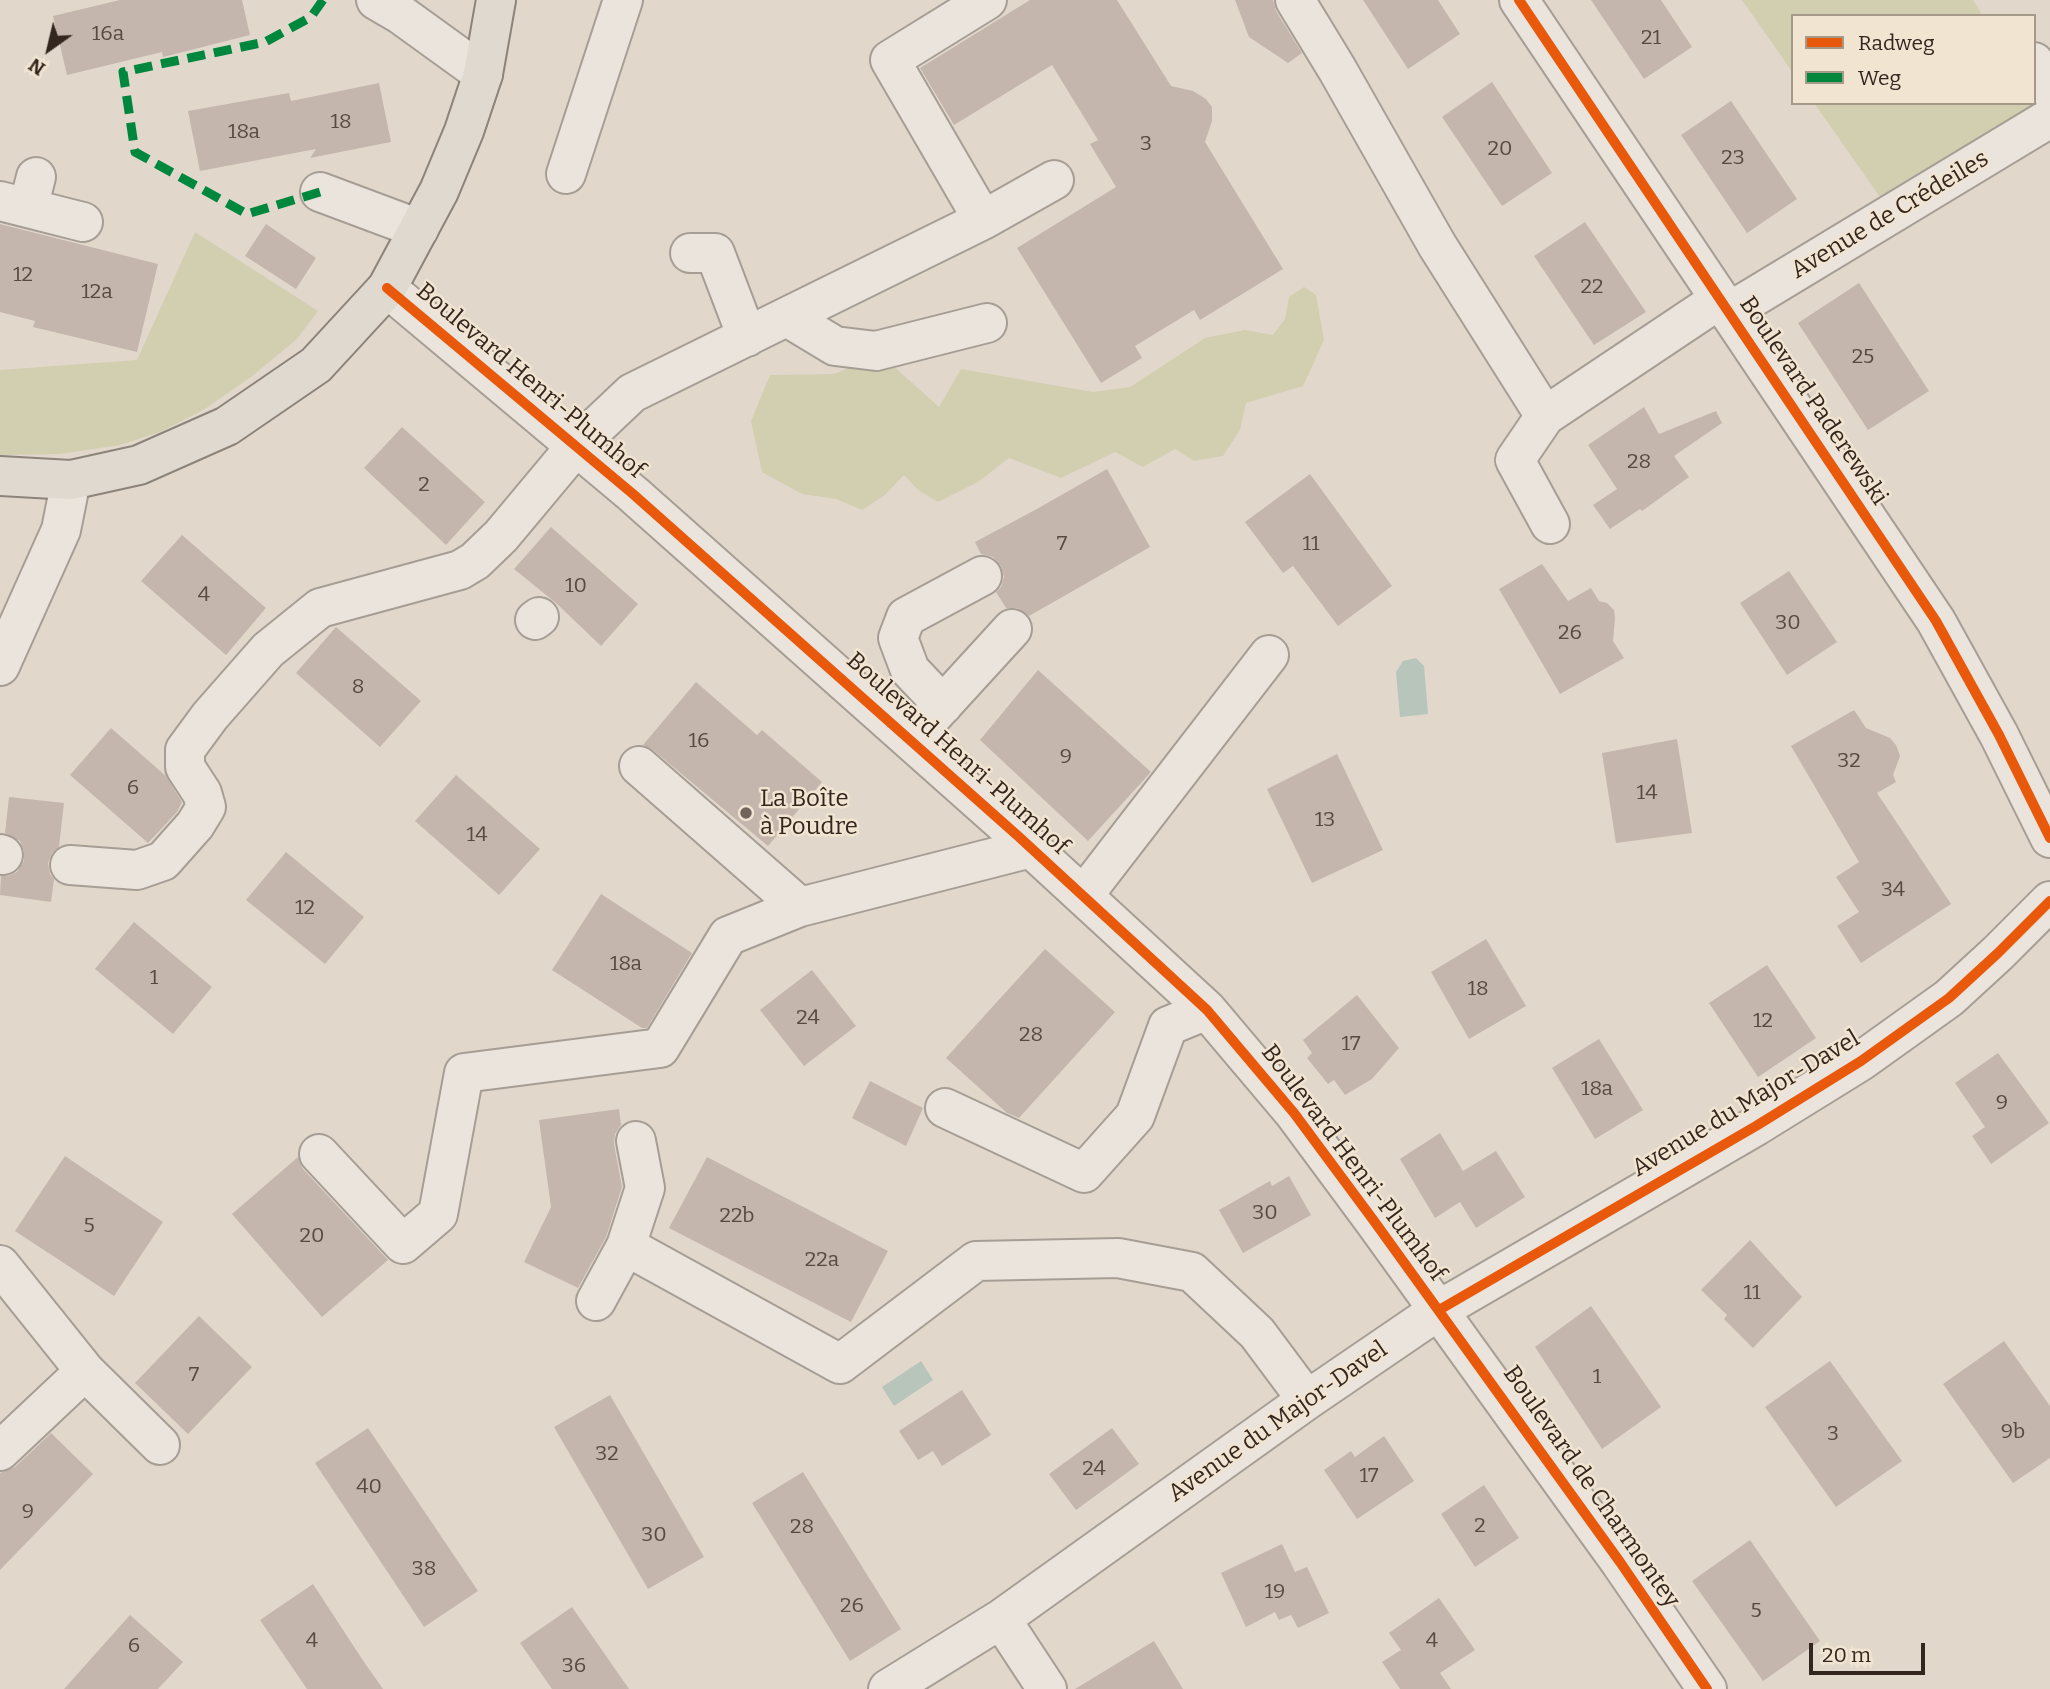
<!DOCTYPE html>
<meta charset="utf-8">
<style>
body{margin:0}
#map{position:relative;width:2050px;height:1689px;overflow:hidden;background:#e1d8cb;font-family:Bitter,serif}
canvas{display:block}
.legend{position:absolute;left:1791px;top:14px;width:245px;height:91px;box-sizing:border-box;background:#f1e5d2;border:2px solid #a5998a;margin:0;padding:9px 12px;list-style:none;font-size:21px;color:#33261f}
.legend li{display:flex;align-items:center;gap:14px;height:35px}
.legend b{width:35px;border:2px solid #a5998a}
.north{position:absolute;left:14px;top:14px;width:70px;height:70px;-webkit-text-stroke:5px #f1e5d2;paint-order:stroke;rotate:214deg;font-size:19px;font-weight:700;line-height:28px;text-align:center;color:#33261f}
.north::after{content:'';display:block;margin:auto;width:24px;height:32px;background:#33261f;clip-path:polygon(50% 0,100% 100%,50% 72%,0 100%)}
.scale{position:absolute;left:1809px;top:1643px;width:116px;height:32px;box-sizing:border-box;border:4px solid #33261f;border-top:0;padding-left:9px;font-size:21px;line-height:24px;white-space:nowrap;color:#33261f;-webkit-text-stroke:5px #f1e5d2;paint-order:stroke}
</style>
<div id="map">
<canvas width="2050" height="1689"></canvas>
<ul class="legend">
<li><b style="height:9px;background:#e8590c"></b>Radweg</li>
<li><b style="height:9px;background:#00873e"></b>Weg</li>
</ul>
<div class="north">N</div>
<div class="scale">20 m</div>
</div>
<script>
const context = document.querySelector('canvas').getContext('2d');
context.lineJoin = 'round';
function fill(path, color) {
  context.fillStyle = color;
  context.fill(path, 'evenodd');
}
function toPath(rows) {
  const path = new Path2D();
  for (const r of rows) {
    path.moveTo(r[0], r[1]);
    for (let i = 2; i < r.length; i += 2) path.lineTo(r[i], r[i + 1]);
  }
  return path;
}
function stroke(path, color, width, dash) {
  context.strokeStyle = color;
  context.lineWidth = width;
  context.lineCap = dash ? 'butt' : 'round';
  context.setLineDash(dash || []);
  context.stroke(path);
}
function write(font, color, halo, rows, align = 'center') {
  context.font = font + ' Bitter,serif';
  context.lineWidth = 5;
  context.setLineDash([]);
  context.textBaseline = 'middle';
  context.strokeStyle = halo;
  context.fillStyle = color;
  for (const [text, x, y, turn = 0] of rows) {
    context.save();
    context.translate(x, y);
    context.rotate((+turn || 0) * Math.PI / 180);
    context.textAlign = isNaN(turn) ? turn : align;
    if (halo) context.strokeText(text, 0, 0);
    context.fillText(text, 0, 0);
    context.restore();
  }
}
fill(toPath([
 [1742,0,1973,0,1983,16,1793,16,1793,73],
 [2034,95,2039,102,1880,197,1814,103,2034,103],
 [195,232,318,311,297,339,251,377,205,409,160,432,120,445,60,454,0,455,0,370,137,360],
 [1304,287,1316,295,1324,340,1303,386,1246,403,1240,430,1223,456,1194,461,1175,449,1143,467,1115,452,1061,478,1009,458,978,482,938,502,918,490,904,475,885,495,862,510,836,499,802,494,762,472,751,421,770,375,834,374,863,362,889,362,939,407,961,369,1093,392,1130,387,1205,338,1245,330,1273,335,1285,319,1289,297]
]), '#d2ceb0');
fill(toPath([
 [1416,658,1424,666,1428,714,1400,717,1396,672,1403,661],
 [921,1361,933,1380,894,1406,882,1387]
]), '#b7c5ba');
fill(toPath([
 [120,0,242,0,250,35,163,57,162,52,67,75,53,16],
 [1030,0,1117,0,1171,86,1193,91,1206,99,1212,107,1212,121,1205,142,1283,269,1200,320,1194,310,1135,346,1142,358,1101,383,1017,248,1116,187,1090,144,1098,140,1052,65,954,125,920,68],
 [1235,0,1273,0,1276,11,1302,53,1288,63,1249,37],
 [1363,0,1438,0,1460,34,1408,69],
 [1591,0,1661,0,1692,47,1644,79],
 [1492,82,1552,173,1502,206,1442,117],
 [379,83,391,142,310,158,316,149,200,171,188,111,289,93,291,101],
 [1731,101,1797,199,1747,233,1681,135],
 [1585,222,1646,312,1594,345,1534,256],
 [0,224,158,264,137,352,33,327,35,321,0,312],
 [266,224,316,258,296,289,245,256],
 [1859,283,1929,391,1868,430,1798,323],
 [1644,407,1659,434,1716,411,1722,423,1674,456,1689,477,1642,511,1640,509,1610,529,1593,505,1617,489,1588,445],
 [402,427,485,502,446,545,364,468],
 [1107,469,1150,547,1029,616,1017,608,1006,608,996,592,1001,587,1004,577,1001,566,993,557,981,554,975,542,1035,510],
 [1310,474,1392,586,1338,626,1293,566,1283,573,1245,522],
 [551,527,638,604,601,646,556,603,514,569],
 [182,535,266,608,226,655,141,581],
 [1542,564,1568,601,1591,588,1599,601,1607,603,1614,610,1615,618,1613,641,1624,658,1560,694,1499,589],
 [1789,571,1837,642,1787,675,1740,603],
 [336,627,421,701,380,747,296,673],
 [1038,670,1151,772,1088,841,980,740],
 [696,682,757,735,762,730,822,782,768,846,653,750,643,745],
 [1854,710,1866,728,1890,738,1896,745,1900,756,1893,775,1896,782,1877,793,1951,904,1861,963,1837,926,1859,912,1836,877,1859,862,1791,746],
 [111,728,166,776,182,802,177,812,148,843,70,775],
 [1677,739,1692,833,1616,843,1602,753],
 [1337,754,1383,850,1312,883,1267,789],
 [456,775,540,849,499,895,415,821],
 [9,797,64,803,59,847,52,853,48,863,50,874,54,879,51,902,0,895,1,876,8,876,17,872,24,861,24,851,20,841,5,833],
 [286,852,364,917,325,964,246,900],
 [601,894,692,953,647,1028,642,1028,552,970],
 [134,922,212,987,173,1034,95,969],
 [1486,939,1526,1006,1469,1039,1431,972],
 [1045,949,1115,1012,1019,1118,1007,1113,946,1058],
 [1767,965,1816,1038,1758,1077,1709,1003],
 [812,970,856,1026,804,1066,760,1010],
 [1357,995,1399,1048,1372,1079,1345,1095,1334,1080,1328,1084,1307,1058,1312,1053,1303,1040],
 [1599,1039,1643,1110,1595,1139,1552,1068],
 [1998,1053,2049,1123,1991,1164,1972,1136,1985,1127,1955,1083],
 [870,1081,923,1108,906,1146,852,1118],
 [619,1109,621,1125,615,1134,614,1144,622,1187,606,1237,578,1288,524,1262,551,1207,539,1120],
 [1440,1133,1463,1171,1496,1151,1525,1197,1476,1228,1460,1202,1435,1218,1400,1159],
 [65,1156,163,1222,114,1296,15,1231],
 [298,1157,303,1169,388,1260,322,1317,232,1214],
 [707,1157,888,1251,851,1322,669,1228],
 [1289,1176,1311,1215,1243,1253,1219,1210,1270,1181,1272,1186],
 [1750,1240,1802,1297,1753,1348,1724,1319,1727,1315,1701,1290],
 [1591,1306,1661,1407,1602,1449,1535,1347],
 [199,1316,252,1367,188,1434,135,1383],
 [2004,1341,2050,1406,2050,1458,2013,1483,1943,1384],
 [1830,1361,1902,1461,1836,1507,1765,1407],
 [962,1390,991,1435,942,1466,933,1451,918,1460,899,1431],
 [610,1395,704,1557,648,1589,554,1427],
 [368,1428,478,1591,424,1627,315,1463],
 [1112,1428,1139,1464,1076,1510,1049,1474],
 [51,1433,93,1474,0,1570,0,1473,15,1467],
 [1384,1436,1414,1481,1357,1519,1324,1470,1351,1451,1355,1457],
 [803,1472,901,1629,850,1661,752,1503],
 [1484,1485,1519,1538,1475,1567,1441,1514],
 [1750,1540,1820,1641,1763,1681,1692,1581],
 [1282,1544,1295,1572,1307,1567,1329,1613,1298,1628,1291,1615,1279,1620,1275,1612,1246,1627,1221,1573],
 [313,1584,364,1662,383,1689,307,1689,260,1620],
 [1439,1598,1475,1650,1440,1673,1451,1689,1400,1689,1382,1662,1401,1650,1389,1633],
 [572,1607,629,1689,552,1689,520,1643],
 [130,1615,183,1662,158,1689,64,1689],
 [1154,1641,1183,1689,1075,1689]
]), '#c4b6ad');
const minor = toPath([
 [376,0,400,14,483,74],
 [1295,0,1337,69,1437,245,1545,416,1515,460,1550,524],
 [1519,0,1936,621,1999,735,2050,838],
 [2034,62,2050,90],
 [566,174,623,0],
 [320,192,419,229],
 [0,201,83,222],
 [28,208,36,177],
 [983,220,1054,180],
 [690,253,715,253,747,337],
 [387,288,633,494,1018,836,1207,1010,1294,1113,1374,1221,1620,1562,1707,1689],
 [1729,312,2050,118],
 [787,317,835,346,876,351,987,323],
 [1545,416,1720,299],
 [535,620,539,617],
 [0,666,61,530,71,480],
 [943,705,910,670,898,638,906,617,982,576],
 [926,723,1012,629],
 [639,766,800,907,1031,848],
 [0,854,3,855],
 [70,865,137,870,163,861,195,825,206,807,202,793,185,767,185,750,210,716,268,650,320,608,460,570,475,561,501,536,577,445,632,393,983,220,890,60,987,0],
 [1083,896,1269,655],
 [945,1108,1084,1173,1135,1116,1168,1026,1207,1010],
 [636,1141,645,1188,626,1246,840,1364,976,1261,1118,1258,1192,1272,1257,1333,1307,1400],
 [319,1154,403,1244,438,1214,464,1073,660,1048,728,936,800,907],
 [0,1265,85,1371,0,1451],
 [596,1301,626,1246],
 [85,1371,160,1445],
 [1001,1619,1047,1689],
 [888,1689,1001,1619,1307,1400,1439,1310,1756,1126,1861,1061,1949,998,1998,953,2050,901]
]);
const major = toPath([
 [0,476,71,480,139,465,227,426,316,365,387,288,439,191,464,131,483,74,496,0]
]);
stroke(minor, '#a69e95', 42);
stroke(major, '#8c837b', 42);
stroke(minor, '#eae4dd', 38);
stroke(major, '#e0d9cf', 38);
stroke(toPath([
 [320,192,247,214,135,152,123,72,265,42,311,17,323,0]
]), '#00873e', 9, [18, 9]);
stroke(toPath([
 [1519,0,1936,621,1999,735,2050,838],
 [387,288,633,494,1018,836,1207,1010,1294,1113,1374,1221,1620,1562,1707,1689],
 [1439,1310,1756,1126,1861,1061,1949,998,1998,953,2050,901]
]), '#e8590c', 10);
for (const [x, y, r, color] of [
 [746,813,7,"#70645b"]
]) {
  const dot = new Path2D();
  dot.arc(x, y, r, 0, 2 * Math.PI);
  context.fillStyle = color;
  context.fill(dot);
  stroke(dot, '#f1e5d2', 2.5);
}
write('21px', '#574a42', null, [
 ["16a",108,34],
 ["21",1651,38],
 ["18",341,122],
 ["18a",244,132],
 ["3",1146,144],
 ["20",1500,149],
 ["23",1733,158],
 ["12",23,275],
 ["22",1592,287],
 ["12a",97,292],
 ["25",1863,357],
 ["28",1639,462],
 ["2",424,485],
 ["7",1062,544],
 ["11",1311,544],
 ["10",576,586],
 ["4",204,595],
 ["30",1788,623],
 ["26",1570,633],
 ["8",358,687],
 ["16",699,741],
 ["9",1066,757],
 ["32",1849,761],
 ["6",133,788],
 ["14",1647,793],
 ["13",1325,820],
 ["14",477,835],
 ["34",1893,890],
 ["12",305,908],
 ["18a",626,964],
 ["1",154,978],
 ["18",1478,989],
 ["24",808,1018],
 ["12",1763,1021],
 ["28",1031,1035],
 ["17",1351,1044],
 ["18a",1597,1089],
 ["9",2002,1103],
 ["30",1265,1213],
 ["22b",737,1216],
 ["5",89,1226],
 ["20",312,1236],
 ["22a",822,1260],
 ["11",1752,1293],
 ["7",194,1375],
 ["1",1597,1377],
 ["9b",2013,1432],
 ["3",1833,1434],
 ["32",607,1454],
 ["24",1094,1469],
 ["17",1369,1476],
 ["40",369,1487],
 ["9",28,1512],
 ["2",1480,1526],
 ["28",802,1527],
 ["30",654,1535],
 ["38",424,1569],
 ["19",1275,1592],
 ["26",852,1606],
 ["5",1756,1611],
 ["4",312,1641],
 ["4",1432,1641],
 ["6",134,1646],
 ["36",574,1666]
]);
write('24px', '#33261f', '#f1e5d2', [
 ["Avenue de Crédeiles",1890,215,-31],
 ["Boulevard Henri-Plumhof",530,381,40],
 ["Boulevard Paderewski",1813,401,56],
 ["Boulevard Henri-Plumhof",957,754,42],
 ["Avenue du Major-Davel",1746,1104,-31],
 ["Boulevard Henri-Plumhof",1353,1163,53],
 ["Avenue du Major-Davel",1278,1422,-35],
 ["Boulevard de Charmontey",1591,1487,55]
]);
write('24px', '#33261f', '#f1e5d2', [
 ["La Boîte",760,799],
 ["à Poudre",760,827]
], 'left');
</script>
